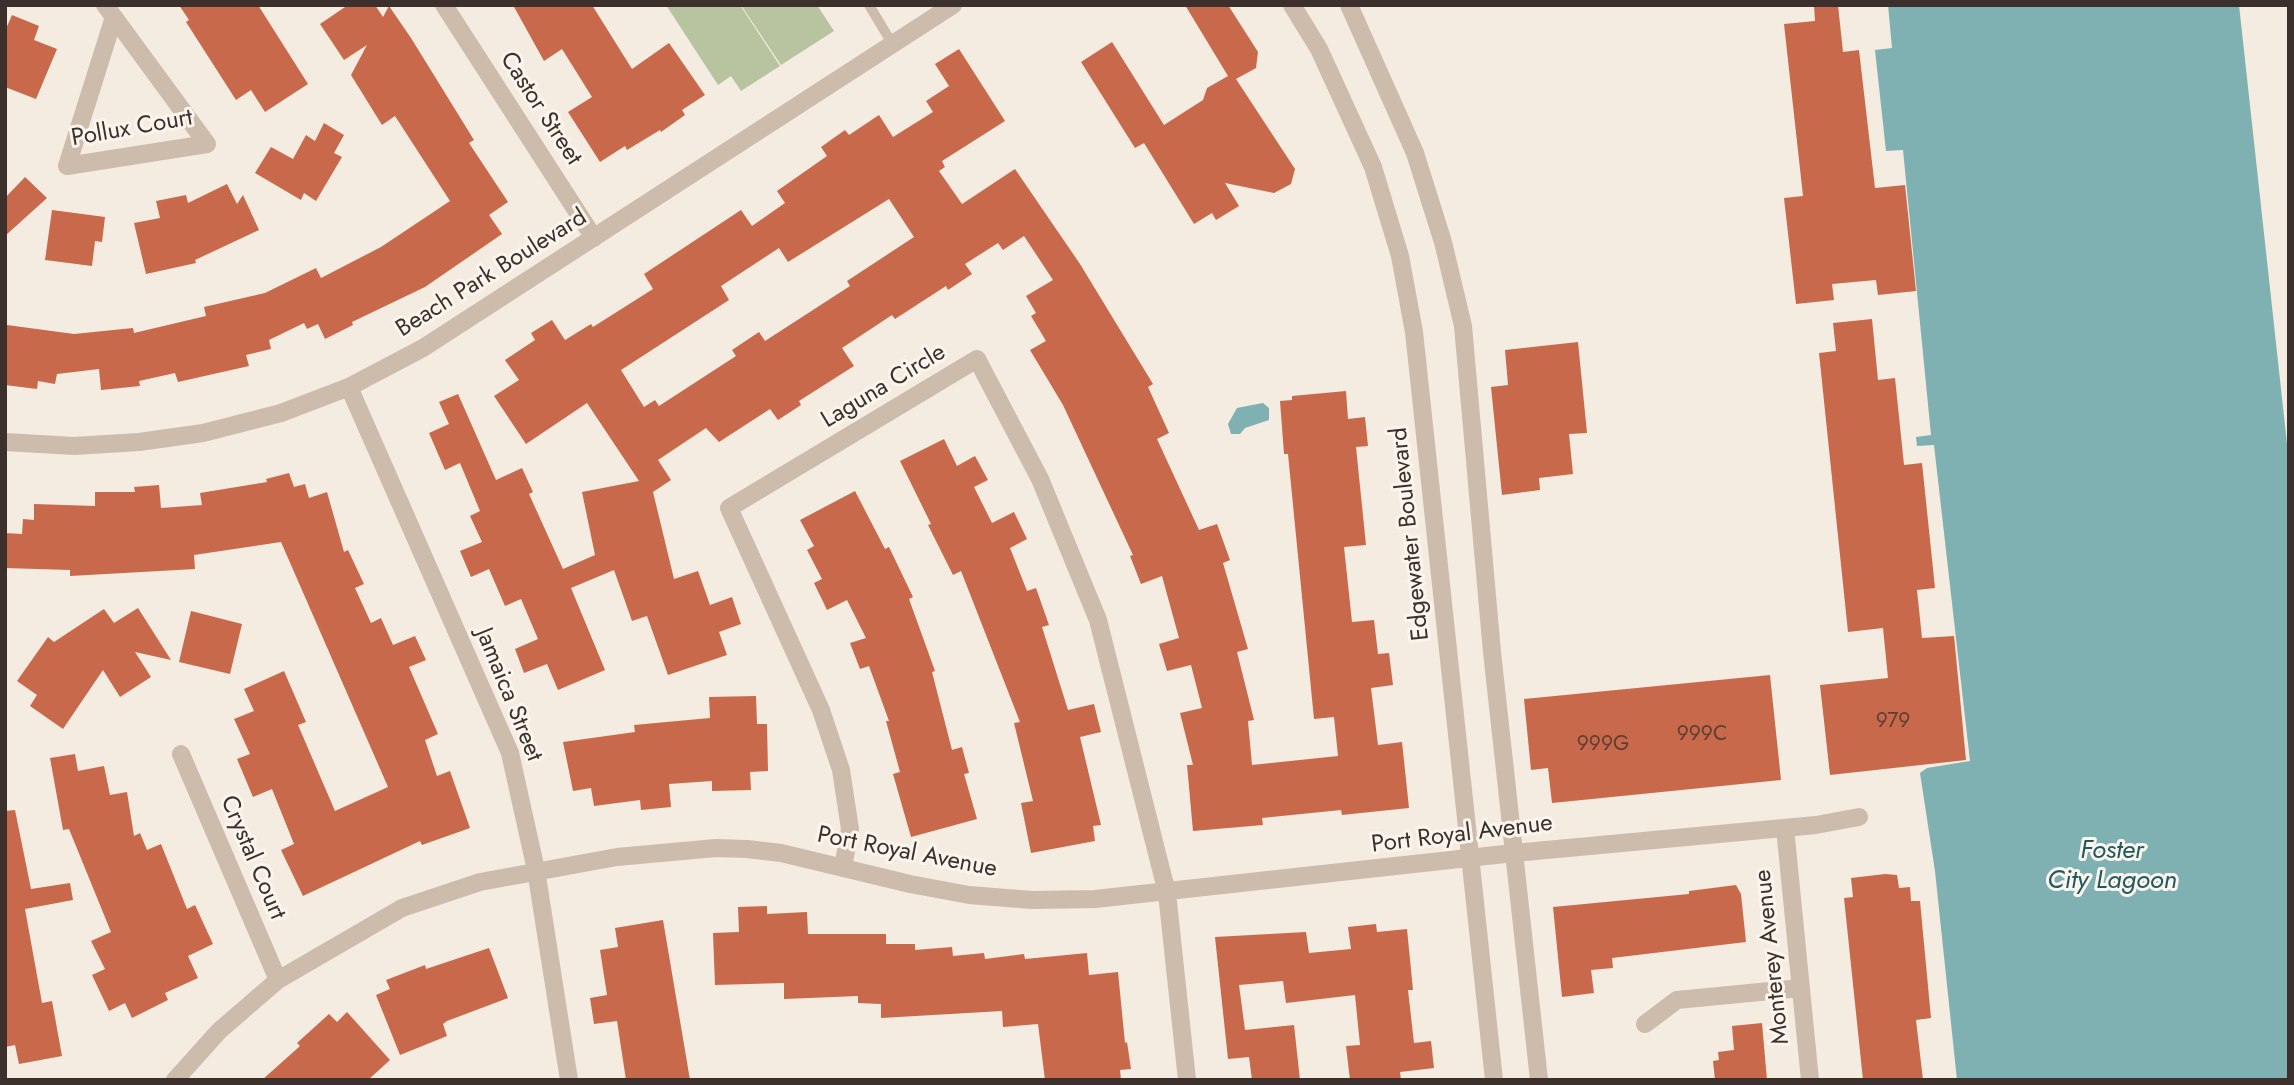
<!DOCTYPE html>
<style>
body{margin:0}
#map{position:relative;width:2294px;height:1085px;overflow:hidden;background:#f4ebe1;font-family:Jost,sans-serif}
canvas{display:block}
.frame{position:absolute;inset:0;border:7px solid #3b302b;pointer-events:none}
</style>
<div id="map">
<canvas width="2294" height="1085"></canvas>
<div class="frame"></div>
</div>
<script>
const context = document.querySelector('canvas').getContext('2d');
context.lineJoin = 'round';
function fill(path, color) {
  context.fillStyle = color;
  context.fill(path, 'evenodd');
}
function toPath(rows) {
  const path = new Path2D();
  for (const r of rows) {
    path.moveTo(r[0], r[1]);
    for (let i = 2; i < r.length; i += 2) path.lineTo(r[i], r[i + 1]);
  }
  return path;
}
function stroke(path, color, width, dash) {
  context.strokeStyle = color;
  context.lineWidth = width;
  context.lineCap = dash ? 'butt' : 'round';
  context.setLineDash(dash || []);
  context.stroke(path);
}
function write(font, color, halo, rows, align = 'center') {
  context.font = font + ' Jost,sans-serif';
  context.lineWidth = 6;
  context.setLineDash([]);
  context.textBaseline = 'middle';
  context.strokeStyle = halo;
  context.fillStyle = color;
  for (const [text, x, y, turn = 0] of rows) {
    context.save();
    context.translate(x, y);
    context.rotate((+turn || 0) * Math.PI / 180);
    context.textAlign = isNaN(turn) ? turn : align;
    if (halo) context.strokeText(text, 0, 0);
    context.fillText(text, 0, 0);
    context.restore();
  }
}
fill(toPath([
 [666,5,740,5,780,66,741,91,731,76,718,85],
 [741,5,817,5,834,31,781,65]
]), '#b8c4a0');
fill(toPath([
 [1888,5,2239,5,2289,462,2289,1080,1957,1080,1935,871,1920,773,1927,768,1970,761,1934,445,1917,446,1916,437,1931,435,1903,150,1886,151,1875,50,1892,48],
 [1263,403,1269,408,1269,420,1245,428,1240,434,1231,434,1228,424,1237,408]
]), '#7fb0b2');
fill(toPath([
 [179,5,258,5,308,84,265,112,251,90,236,100,186,22,189,20],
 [348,5,375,5,383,17,389,6,411,38,474,140,469,143,508,202,489,215,502,234,425,287,352,322,353,325,325,339,318,324,307,329,304,323,269,340,271,349,246,355,249,366,178,382,175,373,139,381,140,386,101,390,99,369,57,374,55,384,38,381,37,389,5,385,7,325,74,334,133,328,134,333,206,316,204,307,265,293,316,268,321,278,381,247,450,201,395,116,382,125,351,75,367,45,344,60,320,24],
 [513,5,592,5,632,69,669,43,705,95,682,110,685,115,661,132,660,130,627,150,625,146,600,162,568,112,592,97,562,49,544,61],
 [1185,5,1228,5,1258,52,1256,68,1236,79,1295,169,1291,184,1274,193,1225,183,1239,206,1216,220,1212,213,1194,224,1144,143,1135,148,1081,62,1112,42,1164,125,1203,100,1207,88,1228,76],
 [1814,5,1838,5,1843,52,1859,50,1875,188,1905,185,1916,291,1878,295,1876,280,1832,284,1834,300,1796,304,1784,198,1803,196,1784,24,1815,21],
 [12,15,39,26,34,40,57,49,36,99,5,87,5,31],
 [959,49,1005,121,942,161,945,167,939,171,962,204,1015,169,1080,264,1153,384,1148,387,1169,433,1157,439,1199,530,1217,524,1230,560,1223,563,1248,649,1237,652,1254,720,1248,721,1252,765,1338,756,1334,717,1314,719,1288,454,1284,454,1280,401,1292,400,1292,396,1346,391,1348,419,1365,417,1368,446,1356,447,1366,545,1344,547,1352,622,1374,620,1378,654,1389,653,1393,685,1371,688,1378,745,1402,742,1409,808,1342,815,1341,810,1262,818,1263,825,1193,831,1187,765,1193,765,1180,713,1202,708,1191,665,1167,671,1159,644,1179,638,1162,576,1141,584,1130,556,1133,555,1063,405,1030,350,1046,341,1031,316,1036,313,1026,296,1053,280,1024,236,1003,250,998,243,965,264,972,274,948,290,946,286,895,319,892,315,842,348,854,366,799,401,801,405,778,420,770,409,719,442,706,428,658,460,671,480,653,492,674,579,698,571,710,605,732,597,741,624,719,632,727,655,668,675,647,616,632,621,614,570,571,588,605,670,558,690,547,664,524,673,515,649,538,639,521,599,505,606,489,569,471,577,460,551,482,542,470,516,480,511,460,463,445,470,429,433,449,424,439,402,458,394,496,480,522,468,533,492,529,494,563,569,595,555,582,492,639,481,587,403,526,444,494,396,519,380,505,360,535,340,531,333,552,320,565,340,591,324,593,327,653,289,644,274,741,210,752,226,785,203,777,191,827,156,821,147,845,130,849,135,879,115,893,137,933,112,926,101,949,86,935,64],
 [889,199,914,237,847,281,850,286,765,341,759,332,732,350,736,356,659,406,655,400,644,407,621,370,729,300,721,286,779,248,788,262],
 [324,123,344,135,334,153,342,157,316,201,304,193,301,200,255,173,271,147,293,159,306,135,315,141],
 [25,177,47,198,5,236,5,198],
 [227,184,237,204,243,195,259,230,195,260,196,263,146,274,134,223,160,218,156,201,186,195,188,203],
 [52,210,105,217,102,242,95,241,92,266,45,260],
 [1872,319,1878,380,1895,378,1904,465,1922,463,1935,588,1917,590,1922,638,1954,636,1966,760,1830,775,1820,685,1888,678,1883,628,1848,632,1819,353,1836,351,1833,323],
 [1578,342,1587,433,1569,434,1573,474,1539,478,1540,490,1502,495,1491,387,1508,385,1505,350],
 [944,439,957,466,975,456,988,480,974,487,992,523,1014,512,1027,539,1010,548,1027,591,1036,588,1049,625,1042,627,1068,710,1094,704,1101,732,1080,737,1101,825,1093,826,1095,841,1031,853,1021,803,1033,801,1014,723,1020,722,961,571,953,575,928,525,931,524,900,461],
 [289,473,294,487,305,484,309,498,327,492,344,552,348,550,364,584,355,588,371,623,381,618,393,645,415,636,426,660,409,667,438,734,425,740,437,776,450,771,470,828,422,845,420,841,303,896,281,850,294,844,272,789,253,797,237,759,250,754,234,719,254,711,244,689,284,671,306,722,298,725,335,811,388,787,281,542,194,555,195,569,70,576,70,570,5,568,5,533,22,534,23,519,34,520,34,504,95,506,95,492,135,492,134,487,159,485,161,508,202,505,200,493,267,482,266,479],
 [855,491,885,549,889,547,913,597,909,599,935,671,932,672,952,750,962,747,969,773,964,774,977,819,911,837,893,774,900,772,886,721,889,721,869,666,860,669,850,643,866,638,847,600,827,610,814,583,822,579,807,550,814,546,800,520],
 [138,608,171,660,135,652,151,677,120,697,103,670,63,729,30,706,37,695,17,681,48,637,54,642,104,609,114,623],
 [191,611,242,624,230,674,179,662],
 [1770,675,1781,780,1552,803,1548,768,1531,770,1524,699],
 [756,696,757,724,767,724,768,771,750,772,751,790,712,791,712,781,669,784,671,807,641,810,640,800,594,806,591,788,573,791,563,742,635,732,634,725,710,718,709,697],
 [75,754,78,771,104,766,110,795,127,792,134,836,140,833,147,850,161,844,187,909,195,905,213,944,188,956,198,978,165,993,168,1000,132,1018,125,1003,109,1011,92,975,105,969,91,941,111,932,69,829,63,830,50,758],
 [15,810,31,889,70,883,73,900,25,909,42,1003,52,1001,62,1056,19,1064,15,1045,5,1047,5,811],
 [1885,874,1897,875,1899,888,1910,887,1911,901,1920,901,1931,1018,1916,1020,1923,1080,1863,1080,1844,898,1853,897,1851,878],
 [1736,885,1741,894,1746,942,1612,958,1613,968,1591,970,1594,993,1562,997,1553,907,1689,894,1689,891],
 [767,906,767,914,807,912,808,934,886,934,886,944,915,944,915,950,952,947,953,956,984,953,985,959,1024,954,1025,959,1087,953,1089,975,1118,972,1125,1043,1127,1042,1131,1069,1120,1070,1121,1080,1045,1080,1038,1024,1003,1027,1002,1011,881,1018,881,1004,858,1003,858,996,784,999,784,983,715,985,713,933,739,932,738,907],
 [663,920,690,1080,626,1080,617,1021,594,1024,590,998,607,995,600,950,618,947,615,928],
 [1376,924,1377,932,1407,929,1413,990,1408,990,1414,1043,1431,1041,1434,1068,1400,1072,1401,1080,1350,1080,1346,1046,1360,1045,1355,995,1286,1003,1283,981,1239,985,1245,1030,1294,1025,1300,1080,1252,1080,1249,1057,1228,1059,1215,937,1306,932,1309,953,1351,949,1348,927],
 [489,948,508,998,447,1021,443,1024,447,1036,400,1055,376,995,390,989,386,980,425,965,426,969],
 [347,1012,390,1060,368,1080,262,1080,300,1046,297,1043,329,1014,337,1022],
 [1762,1023,1767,1080,1715,1080,1713,1061,1719,1060,1718,1052,1734,1050,1732,1026]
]), '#c8694b');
stroke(toPath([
 [869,5,893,45]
]), '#cdbbac', 10);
stroke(toPath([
 [105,5,207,144,67,166,114,17],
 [444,5,594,238],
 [349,387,510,753,536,870,569,1080],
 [5,442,74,446,139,442,203,433,281,413,349,387,423,348,953,5],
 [181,754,278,980],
 [1785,828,1810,1080],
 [843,867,850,829,841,770,821,710,729,508,977,359,1040,479,1098,620,1167,893,1187,1080],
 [1645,1024,1677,1000,1801,988],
 [175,1080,219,1031,278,980,402,908,480,882,617,857,716,848,747,849,781,853,910,884,969,895,1032,900,1095,899,1514,853,1816,825,1859,817]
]), '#cdbbac', 18);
stroke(toPath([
 [1292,5,1319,49,1373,167,1400,256,1414,332,1494,1080],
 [1349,5,1415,153,1443,242,1463,326,1492,652,1539,1080]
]), '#cdbbac', 18);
write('21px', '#5e3e33', null, [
 ["979",1893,722],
 ["999C",1702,735],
 ["999G",1603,745]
]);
write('24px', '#3b302b', '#fbf5ee', [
 ["Castor Street",540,109,57],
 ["Pollux Court",132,129,-10],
 ["Beach Park Boulevard",492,274,-32],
 ["Laguna Circle",884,387,-31],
 ["Edgewater Boulevard",1411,534,-96],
 ["Jamaica Street",508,695,68],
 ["Port Royal Avenue",1462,835,-7],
 ["Port Royal Avenue",907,853,11],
 ["Crystal Court",252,858,67],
 ["Monterey Avenue",1773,957,-96]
]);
write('italic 26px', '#1f5a5e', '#fbf5ee', [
 ["Foster",2112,852],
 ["City Lagoon",2112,882]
]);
</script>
